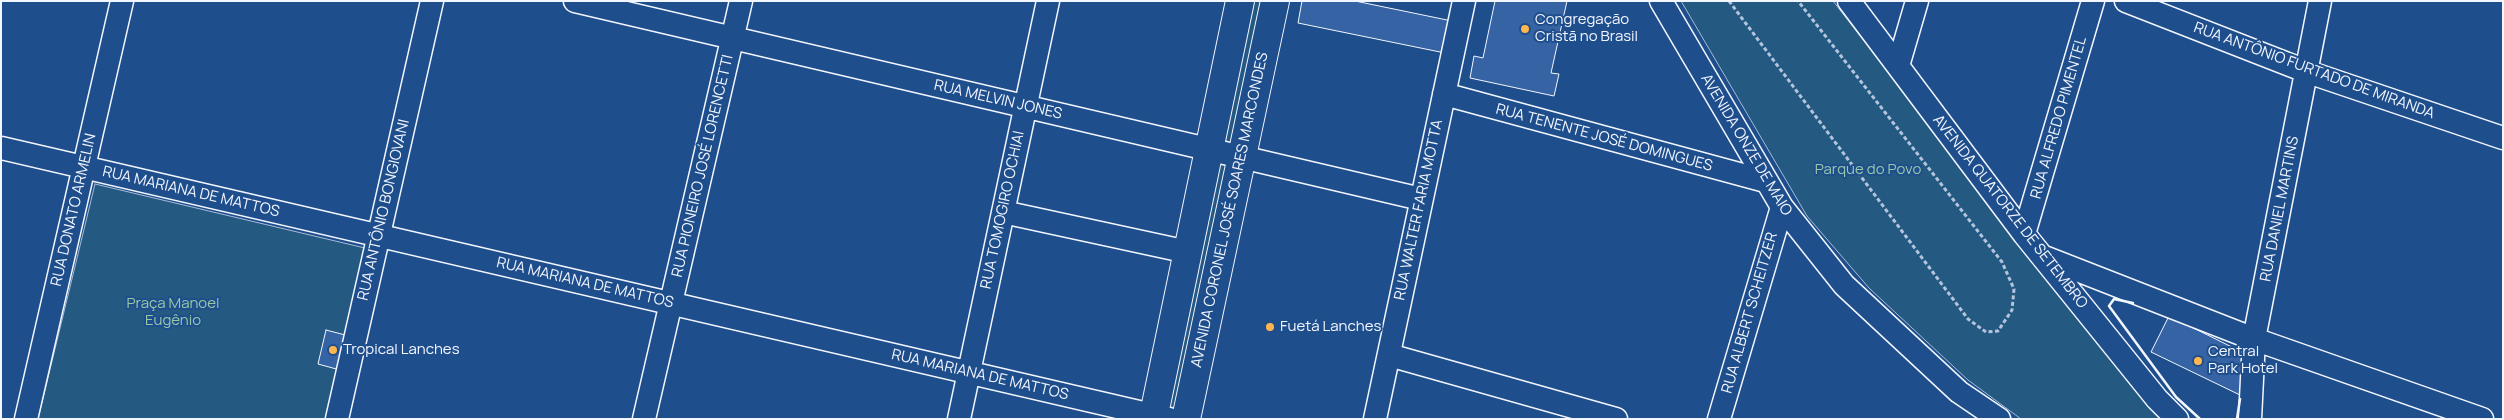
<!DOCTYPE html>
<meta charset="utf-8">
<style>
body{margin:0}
#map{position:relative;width:2504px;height:420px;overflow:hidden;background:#1f4e8c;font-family:Manrope,sans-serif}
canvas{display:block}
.frame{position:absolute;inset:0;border:2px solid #f2f6ff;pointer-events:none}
</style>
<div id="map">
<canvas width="2504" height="420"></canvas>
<div class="frame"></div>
</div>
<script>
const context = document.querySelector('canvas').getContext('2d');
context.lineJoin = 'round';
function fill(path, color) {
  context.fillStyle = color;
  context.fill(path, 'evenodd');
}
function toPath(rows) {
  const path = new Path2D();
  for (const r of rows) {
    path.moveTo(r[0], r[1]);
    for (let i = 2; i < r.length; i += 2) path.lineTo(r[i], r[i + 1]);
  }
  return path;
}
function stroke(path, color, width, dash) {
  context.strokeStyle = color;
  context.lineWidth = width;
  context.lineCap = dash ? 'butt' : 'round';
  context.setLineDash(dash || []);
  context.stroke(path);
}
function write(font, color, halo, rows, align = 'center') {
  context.font = font + ' Manrope,sans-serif';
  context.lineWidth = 4;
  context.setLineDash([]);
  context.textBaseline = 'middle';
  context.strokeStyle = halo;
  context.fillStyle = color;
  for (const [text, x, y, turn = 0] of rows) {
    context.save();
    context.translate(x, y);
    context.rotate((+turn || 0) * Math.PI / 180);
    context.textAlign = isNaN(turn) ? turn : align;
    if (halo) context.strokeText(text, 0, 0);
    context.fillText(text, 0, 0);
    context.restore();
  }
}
const green = toPath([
 [1251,1,1264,1,1234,144,1222,142,1251,1],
 [1681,1,1833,1,2148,405,2161,419,2021,419,1968,380,1869,288,1807,216,1681,1],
 [1217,161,1230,165,1177,410,1166,407,1217,161],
 [95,184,369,249,328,419,38,419,95,184]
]);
fill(green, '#245a82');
stroke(green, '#a8bbd7', 1);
const building = toPath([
 [1302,1,1355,1,1452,21,1445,53,1298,23,1302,1],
 [1495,1,1567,1,1551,73,1559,74,1554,96,1470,78,1474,56,1483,58,1495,1],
 [2169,316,2246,354,2240,395,2151,352,2169,316],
 [326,330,349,336,340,370,318,364,326,330]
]);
fill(building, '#3563a3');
stroke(building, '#f2f6ff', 1);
const minor = toPath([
 [575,1,1421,199],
 [1661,1,1782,207,1844,285,1959,392,1999,419],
 [1849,1,2024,234,2157,399,2177,419],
 [2126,1,2308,72,2503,138],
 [1898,66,1917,1],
 [1444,94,1765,181],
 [1,148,1169,419],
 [1003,212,1188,252],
 [2024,234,2093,1],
 [2044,257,2254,339,2482,419],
 [1389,355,1616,419],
 [26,419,122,1],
 [337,419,432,1],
 [644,419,741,1],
 [959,419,1048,1],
 [1375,419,1464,1],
 [1719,419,1782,207],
 [2250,419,2254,339,2320,1]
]);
const major = toPath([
 [1153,419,1240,1],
 [1186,419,1275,1]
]);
stroke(minor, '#f2f6ff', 25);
stroke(major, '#f2f6ff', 30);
stroke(toPath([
 [1729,1,1968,319,1986,332,1998,331,2012,310,2014,289,2002,262,1798,1]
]), '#b3c4dc', 3, [4, 2.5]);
stroke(minor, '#1f4e8c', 22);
stroke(major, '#1f4e8c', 28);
stroke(toPath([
 [2133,303,2114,299,2109,306,2176,397,2200,419],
 [2237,419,2240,399]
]), '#f2f6ff', 2.5);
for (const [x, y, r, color] of [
 [1525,29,5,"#ffb74d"],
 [1270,327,5,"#ffb74d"],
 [333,350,5,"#ffb74d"],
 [2198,361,5,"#ffb74d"]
]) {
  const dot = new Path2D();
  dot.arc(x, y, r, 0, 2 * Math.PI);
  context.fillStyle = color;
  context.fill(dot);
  stroke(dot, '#1f4e8c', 2);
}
write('15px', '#f2f6ff', '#1f4e8c', [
 ["Congregação",1535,20],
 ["Cristã no Brasil",1535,37],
 ["Fuetá Lanches",1280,327],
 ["Tropical Lanches",343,350],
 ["Central",2208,352],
 ["Park Hotel",2208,369]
], 'left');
write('15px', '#f2f6ff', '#1f4e8c', [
 ["RUA ANTÔNIO FURTADO DE MIRANDA",2314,71,20],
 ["RUA MELVIN JONES",998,100,13],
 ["RUA ALFREDO PIMENTEL",2059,118,-74],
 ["RUA TENENTE JOSÉ DOMINGUES",1604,138,15],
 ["AVENIDA ONZE DE MAIO",1746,145,59],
 ["RUA PIONEIRO JOSÉ LORENCETTI",703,166,-77],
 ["RUA MARIANA DE MATTOS",191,192,13],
 ["RUA DANIEL MARTINS",2280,209,-79],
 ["RUA DONATO ARMELIN",74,210,-77],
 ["RUA ANTÔNIO BONGIOVANI",384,210,-77],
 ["RUA TOMOGIRO OCHIAI",1003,210,-78],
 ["AVENIDA CORONEL JOSÉ SOARES MARCONDES",1230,210,-78],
 ["RUA WALTER FARIA MOTTA",1419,210,-78],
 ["AVENIDA QUATORZE DE SETEMBRO",2010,212,52],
 ["RUA MARIANA DE MATTOS",585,283,13],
 ["RUA ALBERT SCHEITZER",1750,313,-74],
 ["RUA MARIANA DE MATTOS",980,375,13]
]);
write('15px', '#97c8a6', '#1f4e8c', [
 ["Parque do Povo",1868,170],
 ["Praça Manoel",173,304],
 ["Eugênio",173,321]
]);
</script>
